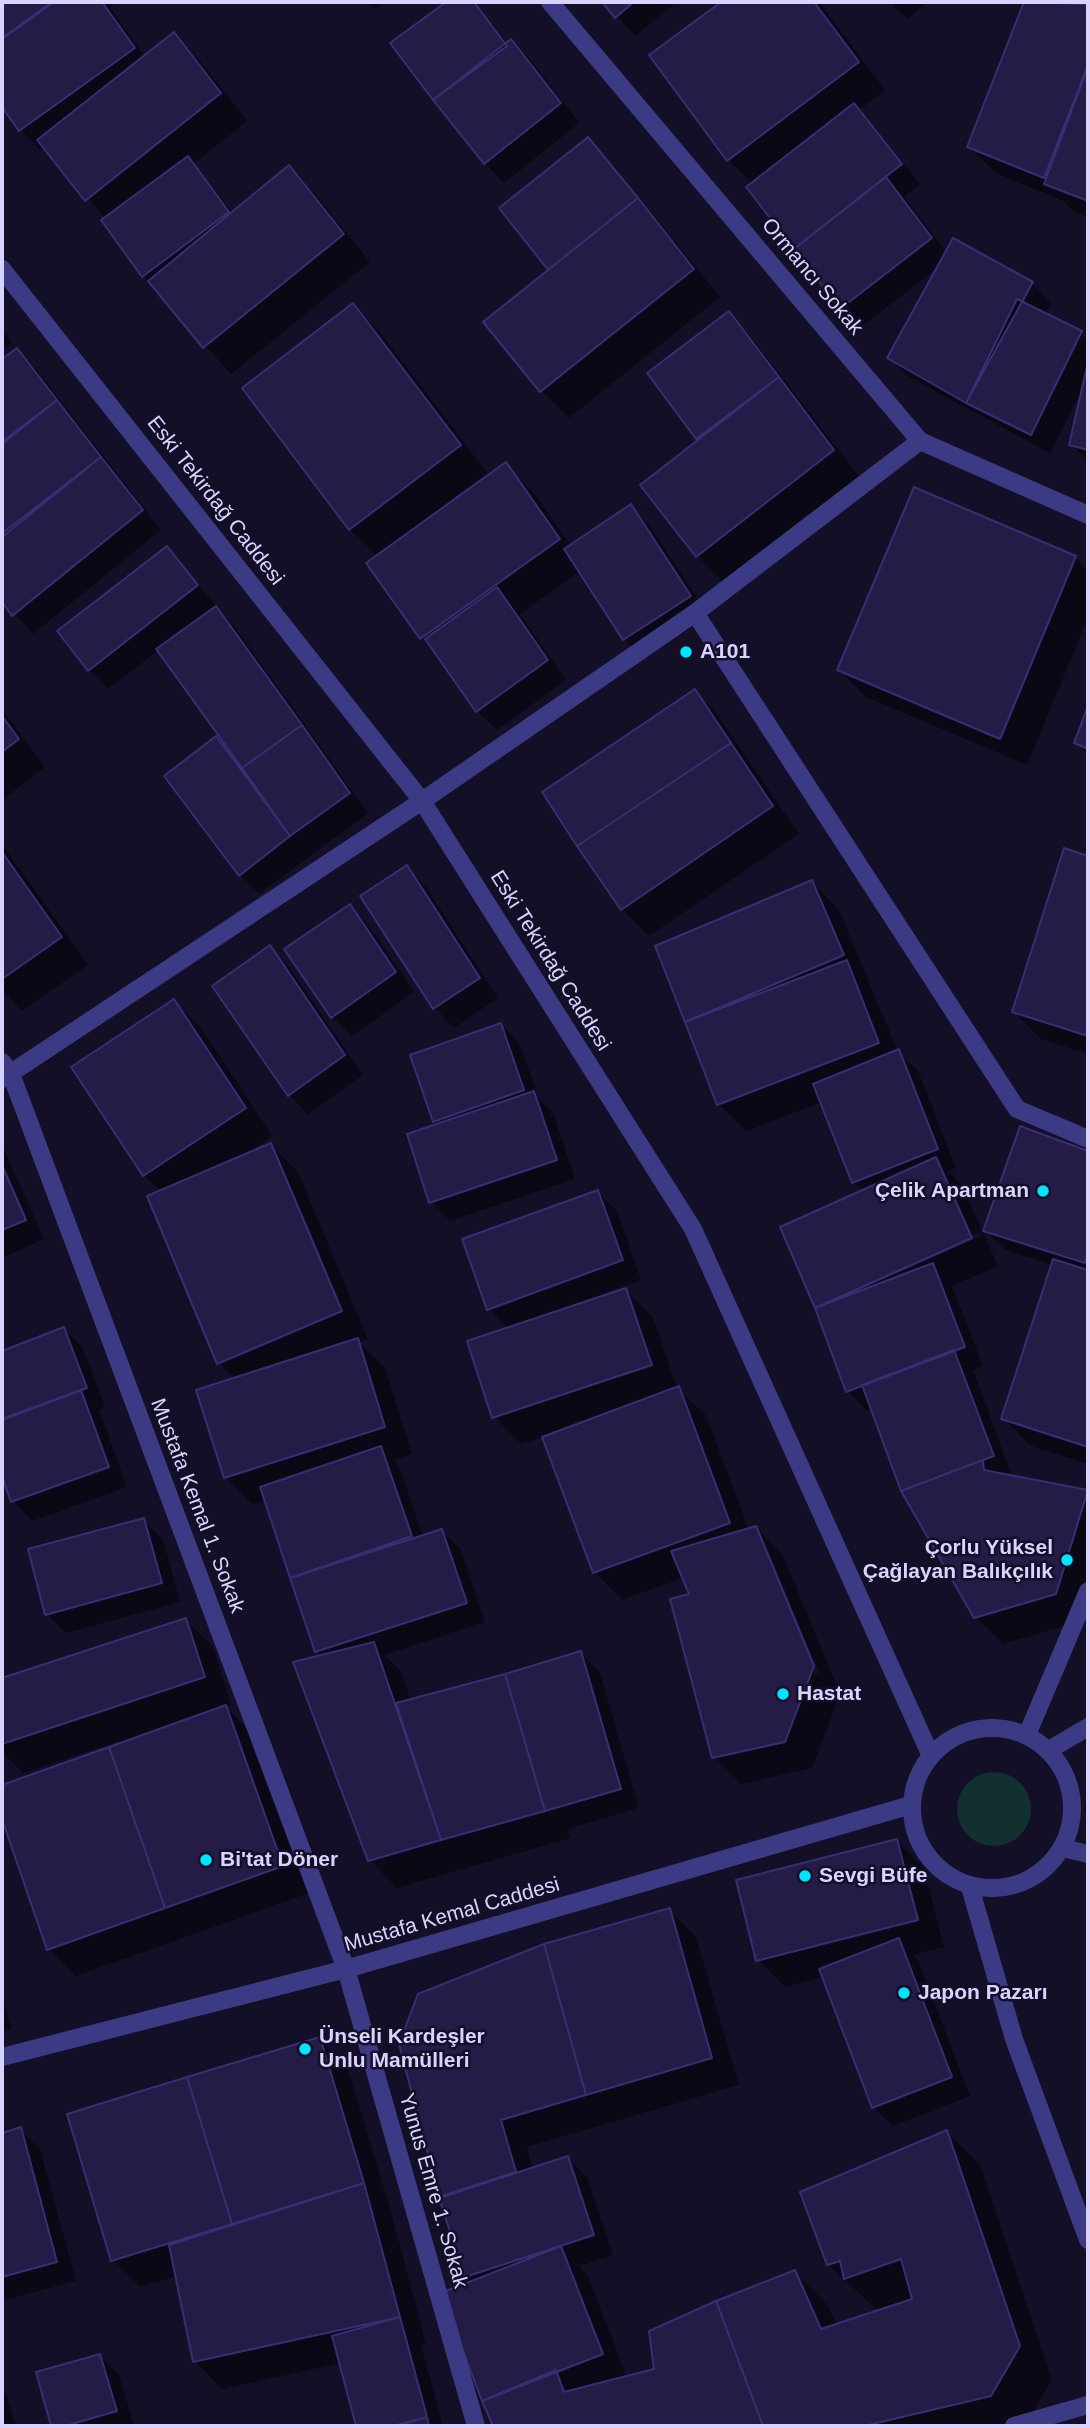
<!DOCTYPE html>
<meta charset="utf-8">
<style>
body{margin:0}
#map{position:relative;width:1090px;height:2428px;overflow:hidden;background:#130f26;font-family:Helvetica,sans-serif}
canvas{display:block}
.frame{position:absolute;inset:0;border:4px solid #d9d4ff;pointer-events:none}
</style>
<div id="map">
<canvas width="1090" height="2428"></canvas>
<div class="frame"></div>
</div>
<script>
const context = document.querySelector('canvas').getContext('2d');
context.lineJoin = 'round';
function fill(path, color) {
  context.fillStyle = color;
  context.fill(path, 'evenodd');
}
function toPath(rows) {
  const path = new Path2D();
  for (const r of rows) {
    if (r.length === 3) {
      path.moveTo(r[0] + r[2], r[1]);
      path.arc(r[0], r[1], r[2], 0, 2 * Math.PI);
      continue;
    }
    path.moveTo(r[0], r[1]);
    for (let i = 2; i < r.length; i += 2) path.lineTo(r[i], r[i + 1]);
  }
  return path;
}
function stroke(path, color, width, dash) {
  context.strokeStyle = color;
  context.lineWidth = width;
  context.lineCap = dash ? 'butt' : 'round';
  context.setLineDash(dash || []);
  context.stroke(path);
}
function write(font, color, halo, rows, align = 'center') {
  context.font = font + ' Helvetica,sans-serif';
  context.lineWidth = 5;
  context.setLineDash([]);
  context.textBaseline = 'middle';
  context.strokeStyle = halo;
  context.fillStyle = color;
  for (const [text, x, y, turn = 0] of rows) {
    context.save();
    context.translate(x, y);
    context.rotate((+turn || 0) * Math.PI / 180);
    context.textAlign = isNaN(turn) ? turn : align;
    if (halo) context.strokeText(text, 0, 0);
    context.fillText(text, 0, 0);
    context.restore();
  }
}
fill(toPath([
 [994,1809,37]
]), '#12302f');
fill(toPath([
 [2,2,117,2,110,7,145,57,174,35,201,62,247,121,193,164,233,213,289,168,316,195,370,262,231,374,144,276,106,219,44,147,40,150,21,130,2,104],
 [368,2,385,2,375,9],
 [448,2,475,2,508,44,511,41,531,60,579,123,504,183,485,163,393,43],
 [604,2,677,2,635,36],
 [724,2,819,2,885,90,859,110,920,184,904,197,947,253,1032,283,1051,303,1045,315,1081,333,1088,340,1088,462,1071,444,1083,388,1050,453,909,377,889,358,940,266,861,327,841,308,749,188,753,184,729,160,652,56],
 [890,2,927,2,907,19],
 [1026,2,1078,2,1088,6,1088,217,1073,211,1062,200,997,174,969,147],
 [588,139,607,158,720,297,569,418,542,391,486,322,551,270],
 [353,305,380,332,487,473,445,504,447,507,506,465,533,492,571,546,631,507,650,526,709,616,643,659,624,639,580,571,520,614,566,680,497,730,477,711,438,655,422,638,368,564,378,557,350,529],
 [729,313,748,333,860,478,724,583,697,556,700,441,697,438],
 [2,329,12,342,2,350],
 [17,350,36,369,161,530,33,634,2,599,2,539,8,534,2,526,2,361],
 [167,549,235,627,368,813,259,894,240,875,216,738,232,752,159,650,108,689,89,670],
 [1075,557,1088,571,1088,618,1027,765,866,697,839,670],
 [694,691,714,710,799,834,649,936,622,909],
 [2,710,45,767,2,800],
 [1088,711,1088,755,1076,743],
 [2,844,88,965,22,1011,2,990],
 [1065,850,1088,857,1088,1054,1041,1039,1014,1012],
 [407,868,426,887,498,998,454,1028,435,1008,363,897],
 [812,882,839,910,898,1052,918,1071,956,1168,948,1171,963,1187,998,1266,952,1286,983,1366,973,1370,1012,1476,1088,1489,1088,1605,1083,1621,1003,1644,975,1616,873,1409,867,1411,848,1391,816,1306,863,1192,854,1182,822,1102,746,1131,719,1104,657,947],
 [979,1233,981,1236,826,1305,826,1301],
 [349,906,369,926,414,992,352,1036,333,1017],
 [270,948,289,967,363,1075,308,1114,289,1094],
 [174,1001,201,1028,272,1136,246,1155,271,1145,298,1172,368,1339,359,1342,385,1368,412,1454,393,1460,400,1468,423,1537,442,1531,461,1550,485,1622,384,1655,401,1671,411,1701,581,1653,600,1673,639,1808,568,1829,571,1838,397,1888,370,1860,322,1657,316,1651,266,1500,253,1504,225,1477,235,1379,219,1363,161,1192,144,1175],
 [501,1025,520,1044,539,1099,553,1113,575,1179,450,1221,431,1202,439,1125,434,1121],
 [1021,1128,1088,1153,1088,1464,1031,1446,1003,1418,1053,1265,1005,1250,985,1230],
 [2,1145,44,1239,2,1258],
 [598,1192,617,1211,641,1280,572,1305,573,1308,626,1290,653,1318,677,1389,706,1415,749,1530,756,1528,783,1555,840,1694,812,1768,741,1784,714,1757,692,1596,684,1577,622,1600,595,1572,544,1437,521,1444,494,1417,509,1329,489,1309],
 [767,1557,771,1557,819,1673,815,1675],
 [64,1329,83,1348,105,1407,99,1410,127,1487,32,1521,13,1501,2,1471,2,1352],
 [143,1520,163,1540,180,1602,66,1633,47,1614],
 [186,1620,213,1647,231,1705,225,1706,253,1734,309,1893,76,1976,49,1949,2,1814,2,1787,118,1745,117,1742,23,1773,2,1752,2,1680],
 [897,1841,924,1868,944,1947,913,1955,918,1960,970,2096,893,2126,873,2107,824,1977,785,1987,758,1960],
 [669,1910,696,1937,739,2085,527,2147,533,2169,568,2158,587,2177,613,2255,579,2266,588,2276,627,2378,656,2371,794,2272,828,2305,836,2325,879,2312,828,2264,947,2132,980,2165,1052,2380,1025,2426,497,2426,443,2294,472,2282,466,2277,440,2196],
 [2,1994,12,2029,2,2032],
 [319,2039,347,2066,391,2212,426,2344,421,2345,443,2426,358,2426,341,2363,222,2389,195,2361,177,2276,140,2287,113,2260],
 [20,2129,40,2149,76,2281,2,2301,2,2134],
 [100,2356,119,2375,134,2426,53,2426,38,2374],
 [2,2380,16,2426,2,2426]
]), '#0007');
const building = toPath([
 [2,2,52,2,2,38,2,2],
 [54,2,102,2,135,48,19,131,2,107,2,39,54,2],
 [446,2,474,2,507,46,433,100,390,43,446,2],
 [602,2,634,2,615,18,602,2],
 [721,2,814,2,859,62,727,161,649,55,721,2],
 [1024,2,1088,4,1088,65,1044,178,967,147,1024,2],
 [174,32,221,93,85,201,37,140,174,32],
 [511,39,561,103,484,164,433,100,511,39],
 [1088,67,1088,201,1044,184,1088,67],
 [854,103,902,164,794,249,746,187,854,103],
 [588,137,638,198,548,270,499,208,588,137],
 [188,156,229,212,142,277,101,220,188,156],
 [289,165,344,234,203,348,148,281,289,165],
 [886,177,932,238,840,309,794,249,886,177],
 [638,198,694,269,540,392,483,322,638,198],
 [953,238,1033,282,966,403,887,358,953,238],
 [1017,299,1082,331,1031,435,966,403,1017,299],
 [353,303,461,445,349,530,242,388,353,303],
 [729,311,779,377,696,439,647,373,729,311],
 [17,348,57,400,2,442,2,359,17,348],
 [1088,362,1088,450,1069,445,1088,362],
 [779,377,834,450,696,557,640,485,779,377],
 [57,400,101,457,4,532,2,529,2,444,57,400],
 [101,457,143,510,12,616,2,602,2,537,101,457],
 [506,462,560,539,420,639,366,563,506,462],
 [914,487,1076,556,1000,739,837,670,914,487],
 [631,504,691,596,623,640,564,549,631,504],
 [167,546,198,585,88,671,57,631,167,546],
 [497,587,548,660,476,712,425,639,497,587],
 [216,606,302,725,242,768,156,649,216,606],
 [695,689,731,743,577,846,542,792,695,689],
 [1088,706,1088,749,1074,743,1088,706],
 [2,716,19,739,2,752,2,716],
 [302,725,350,793,290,836,242,768,302,725],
 [216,736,290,836,239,876,164,776,216,736],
 [731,743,773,806,621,910,577,846,731,743],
 [1064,848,1088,856,1088,1036,1012,1012,1064,848],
 [2,852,62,937,2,979,2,852],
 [407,865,480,978,433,1009,360,896,407,865],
 [812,880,844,955,685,1022,655,946,812,880],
 [350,904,396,972,331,1018,284,949,350,904],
 [270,945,345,1055,288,1096,212,986,270,945],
 [847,960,879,1043,717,1105,685,1022,847,960],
 [174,999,246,1108,143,1176,71,1067,174,999],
 [501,1023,524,1090,433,1122,410,1055,501,1023],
 [899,1049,938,1149,852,1183,813,1084,899,1049],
 [534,1091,557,1160,429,1203,407,1134,534,1091],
 [1020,1126,1088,1151,1088,1252,1085,1263,983,1231,1020,1126],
 [271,1143,342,1311,217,1364,147,1196,271,1143],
 [936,1157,972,1238,815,1308,780,1227,936,1157],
 [2,1165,26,1220,2,1230,2,1165],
 [598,1190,623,1260,487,1310,462,1239,598,1190],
 [1053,1259,1088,1270,1088,1447,1001,1419,1053,1259],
 [933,1263,965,1347,846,1392,815,1308,933,1263],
 [626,1288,652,1365,492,1418,467,1341,626,1288],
 [64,1327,87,1388,2,1420,2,1351,64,1327],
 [358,1338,385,1427,224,1478,196,1390,358,1338],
 [954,1350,994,1456,901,1491,862,1385,954,1350],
 [679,1386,730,1523,593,1573,542,1437,679,1386],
 [81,1390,109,1467,11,1502,2,1476,2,1419,81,1390],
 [381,1446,412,1536,290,1578,260,1487,381,1446],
 [983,1460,984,1470,1088,1490,1056,1594,974,1618,901,1491,983,1460],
 [144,1518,162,1583,45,1615,28,1549,144,1518],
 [756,1526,814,1666,785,1742,712,1758,670,1599,689,1594,671,1551,756,1526],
 [442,1529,467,1603,315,1652,290,1578,442,1529],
 [186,1618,205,1677,2,1744,2,1678,186,1618],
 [374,1642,441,1840,368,1861,293,1662,374,1642],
 [581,1651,621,1789,545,1811,505,1674,581,1651],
 [505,1674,545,1811,441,1840,396,1703,505,1674],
 [226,1705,283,1866,165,1908,109,1747,226,1705],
 [109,1747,165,1908,47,1950,2,1819,2,1785,109,1747],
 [897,1839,918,1920,756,1961,736,1880,897,1839],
 [670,1908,712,2058,586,2095,544,1944,670,1908],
 [899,1938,952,2077,872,2108,819,1969,899,1938],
 [544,1944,586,2095,501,2120,516,2172,439,2197,399,2044,418,1994,544,1944],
 [320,2037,364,2183,232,2224,187,2077,320,2037],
 [187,2077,232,2224,111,2261,67,2114,187,2077],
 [21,2127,57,2262,2,2277,2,2133,21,2127],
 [947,2130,1020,2346,991,2396,864,2426,763,2426,716,2301,795,2270,821,2329,912,2299,901,2259,844,2279,840,2261,827,2265,800,2192,947,2130],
 [568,2156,594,2235,465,2277,439,2198,568,2156],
 [364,2183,400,2317,193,2362,169,2245,364,2183],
 [561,2246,603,2354,482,2401,441,2293,561,2246],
 [716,2301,763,2426,493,2426,482,2401,556,2370,564,2392,654,2369,649,2331,716,2301],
 [400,2317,427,2417,393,2426,356,2426,332,2336,400,2317],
 [100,2354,117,2411,65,2426,51,2426,36,2372,100,2354],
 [427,2417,429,2426,396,2426,427,2417]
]);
fill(building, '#241b47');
stroke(building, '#3b2d73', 2);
stroke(toPath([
 [550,2,920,441,1088,515],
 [2,269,422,801,693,1229,931,1756],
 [695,613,1017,1109,1088,1139],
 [2,1062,11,1074,346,1969,476,2426],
 [2,1079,422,801,695,613,920,441],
 [992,1808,80],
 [1027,1735,1088,1591],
 [1049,1750,1088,1727],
 [1063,1848,1088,1854],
 [970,1887,1014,2039,1088,2240],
 [2,2057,346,1969,911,1805],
 [1014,2426,1088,2405]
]), '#3d3a85', 18);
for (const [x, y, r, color] of [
 [686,652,7,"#00e5ff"],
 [1043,1191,7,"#00e5ff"],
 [1067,1560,7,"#00e5ff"],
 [783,1694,7,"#00e5ff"],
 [206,1860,7,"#00e5ff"],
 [805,1876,7,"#00e5ff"],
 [904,1993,7,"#00e5ff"],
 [305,2049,7,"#00e5ff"]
]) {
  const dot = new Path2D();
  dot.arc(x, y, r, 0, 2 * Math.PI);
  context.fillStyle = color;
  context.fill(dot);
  stroke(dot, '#130f26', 2.5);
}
write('21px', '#d9d4ff', '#130f26', [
 ["Ormancı Sokak",812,277,50],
 ["Eski Tekirdağ Caddesi",215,501,52],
 ["Eski Tekirdağ Caddesi",550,961,58],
 ["Mustafa Kemal 1. Sokak",197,1506,69],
 ["Mustafa Kemal Caddesi",452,1915,-16],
 ["Yunus Emre 1. Sokak",433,2191,74]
]);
write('bold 21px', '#d9d4ff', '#130f26', [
 ["A101",700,652],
 ["Çelik Apartman",1029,1191,"right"],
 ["Çorlu Yüksel",1053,1548,"right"],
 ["Çağlayan Balıkçılık",1053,1572,"right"],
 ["Hastat",797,1694],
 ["Bi'tat Döner",220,1860],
 ["Sevgi Büfe",819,1876],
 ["Japon Pazarı",918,1993],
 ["Ünseli Kardeşler",319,2037],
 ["Unlu Mamülleri",319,2061]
], 'left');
</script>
